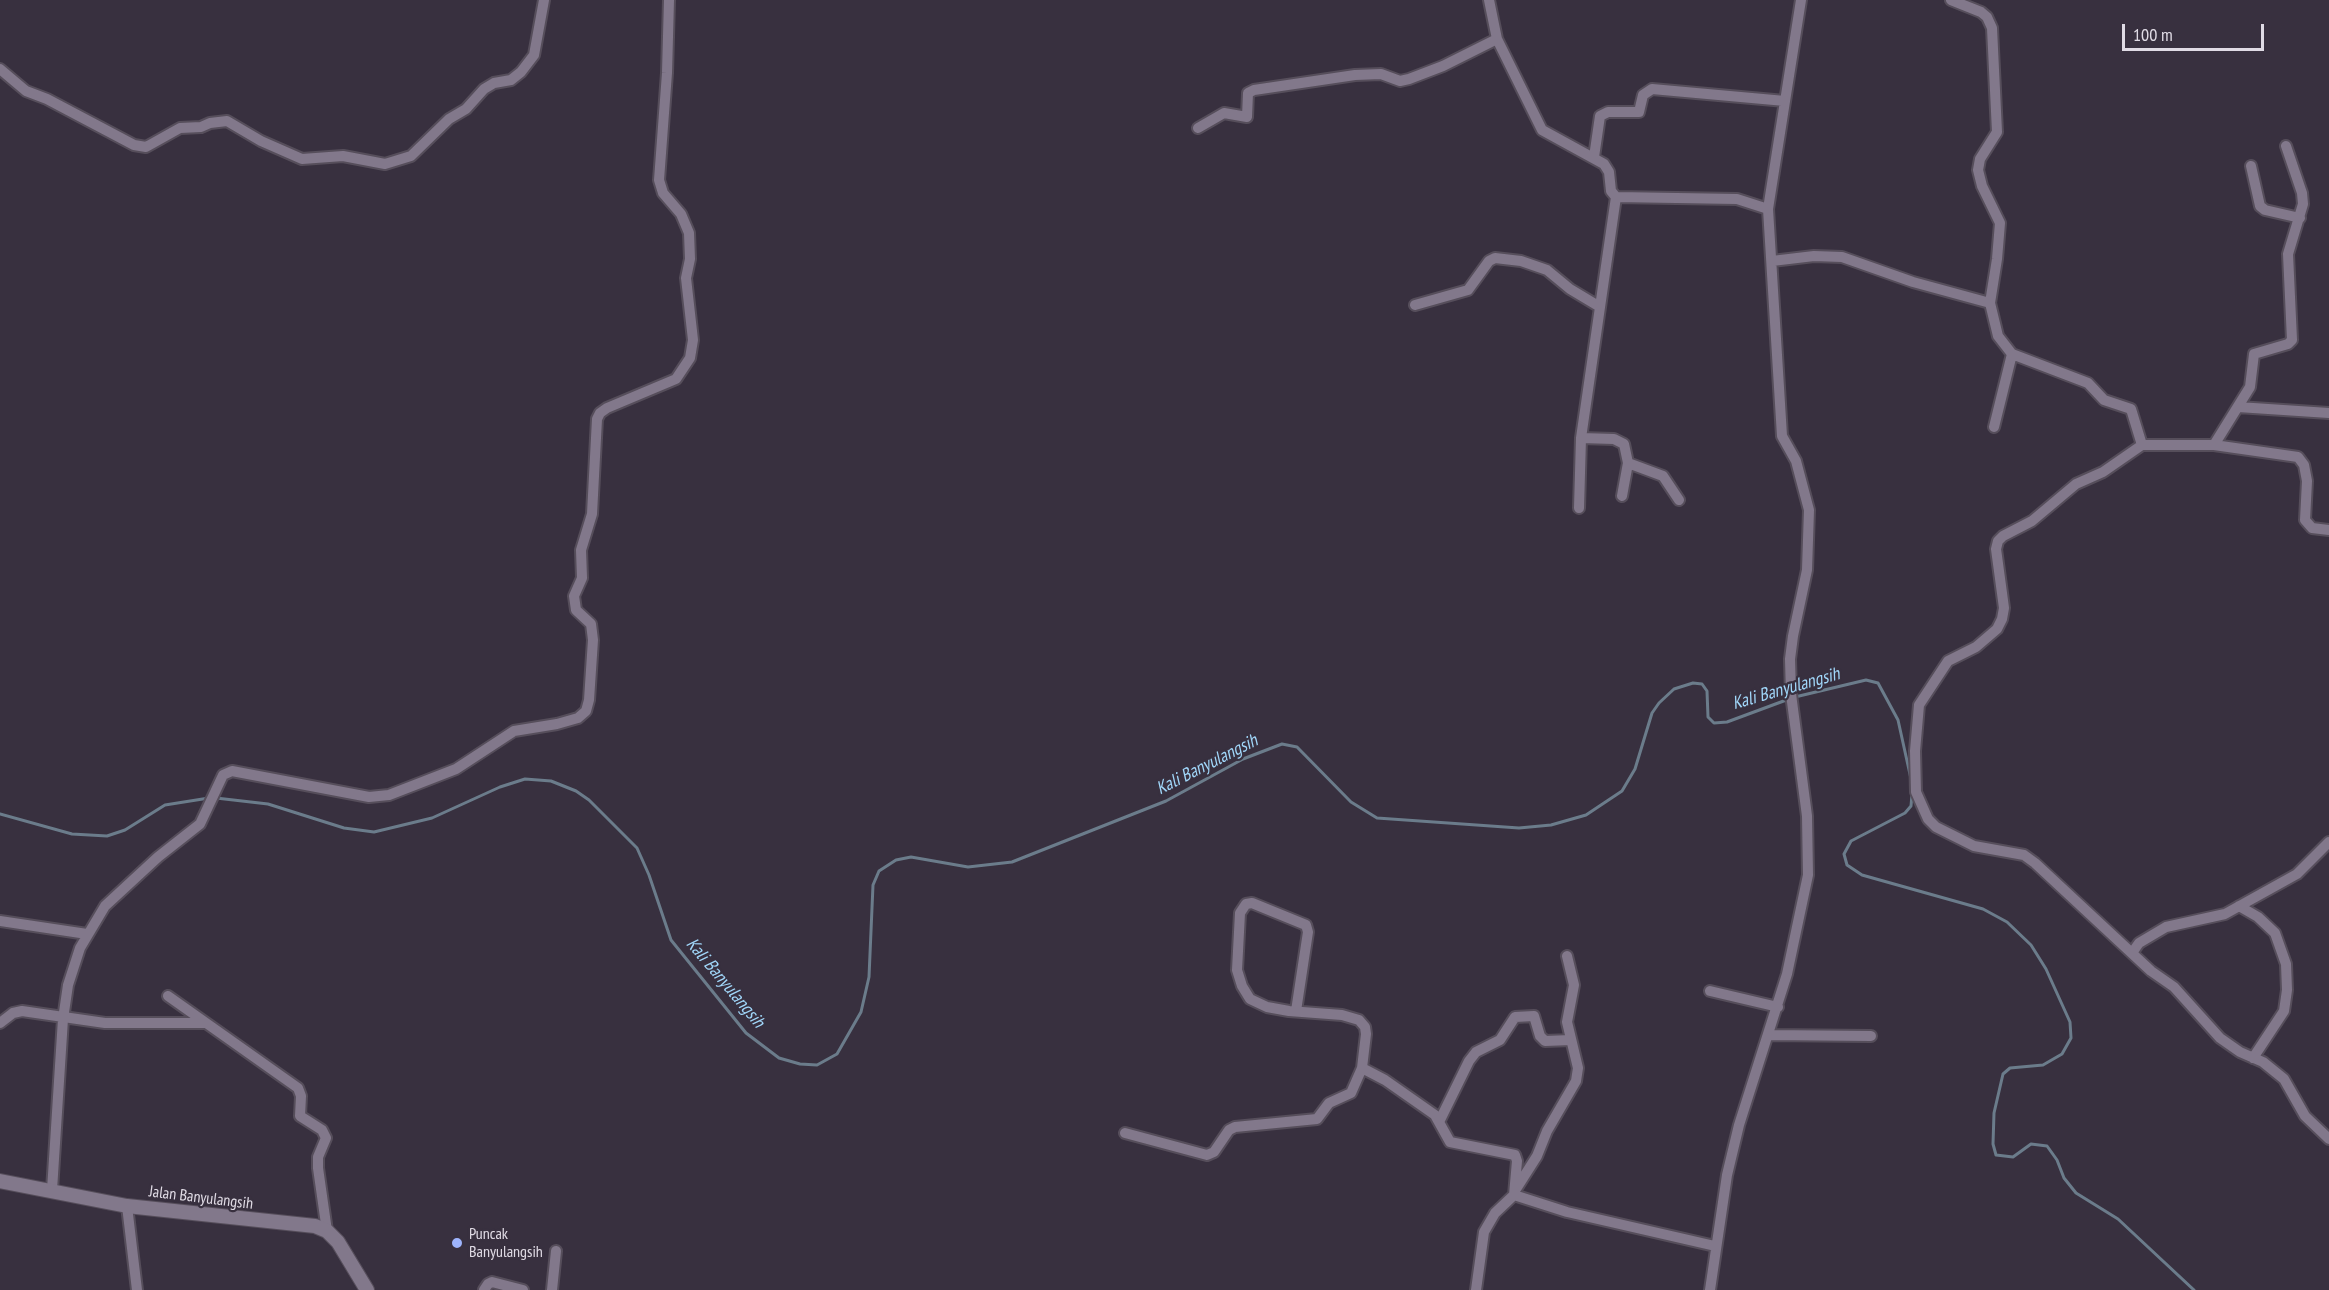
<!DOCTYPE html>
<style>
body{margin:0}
#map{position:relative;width:2329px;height:1290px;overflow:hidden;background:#38303f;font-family:"PT Sans Narrow",sans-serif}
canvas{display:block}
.scale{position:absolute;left:2122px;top:24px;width:142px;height:27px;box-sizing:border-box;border:3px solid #e0dbe5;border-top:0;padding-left:8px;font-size:18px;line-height:21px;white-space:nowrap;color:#e0dbe5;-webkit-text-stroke:4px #38303f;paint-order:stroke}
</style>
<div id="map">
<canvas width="2329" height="1290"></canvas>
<div class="scale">100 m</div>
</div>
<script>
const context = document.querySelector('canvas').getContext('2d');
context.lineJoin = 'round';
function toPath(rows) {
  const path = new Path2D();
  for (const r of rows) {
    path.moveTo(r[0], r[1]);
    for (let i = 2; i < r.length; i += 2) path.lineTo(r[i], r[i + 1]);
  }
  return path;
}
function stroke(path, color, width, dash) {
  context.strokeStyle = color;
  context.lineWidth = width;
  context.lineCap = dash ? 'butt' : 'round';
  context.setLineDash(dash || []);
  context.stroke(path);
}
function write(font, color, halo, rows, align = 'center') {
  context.font = font + ' "PT Sans Narrow",sans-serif';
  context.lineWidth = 4.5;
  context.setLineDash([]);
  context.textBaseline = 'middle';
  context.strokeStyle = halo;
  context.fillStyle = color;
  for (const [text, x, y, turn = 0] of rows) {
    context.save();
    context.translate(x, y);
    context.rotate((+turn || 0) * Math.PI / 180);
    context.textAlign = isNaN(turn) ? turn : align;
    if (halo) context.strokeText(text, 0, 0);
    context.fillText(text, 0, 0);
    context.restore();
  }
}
stroke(toPath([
 [1795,697,1866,680,1878,683,1898,720,1911,779],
 [1912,794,1911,806,1905,813,1851,841,1844,854,1847,865,1862,875,1983,909,2007,922,2031,945,2046,969,2070,1022,2071,1038,2062,1054,2043,1065,2010,1068,2003,1074,1994,1113,1993,1144,1996,1155,2013,1157,2031,1144,2047,1146,2057,1160,2064,1178,2076,1193,2118,1219,2194,1290],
 [216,798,268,804,344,828,374,832,432,818,500,787,525,779,551,781,576,791,589,800,637,848,649,875,671,940,746,1033,779,1058,800,1064,817,1065,837,1054,861,1012,869,977,873,885,879,871,896,860,911,857,968,867,1012,862,1166,801,1243,759,1282,744,1297,747,1351,802,1377,818,1519,828,1551,825,1586,815,1622,791,1635,769,1652,713,1659,703,1674,689,1693,683,1702,684,1707,691,1708,717,1714,723,1727,722,1789,699],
 [0,814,72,834,107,836,125,830,165,805,209,798]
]), '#6b7c8b', 3);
const minor = toPath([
 [1489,0,1497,39,1542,130,1604,164,1609,172,1611,191,1616,197,1737,199,1768,209],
 [1951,0,1981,12,1987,17,1992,28,1997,132,1980,159,1978,170,1982,186,2000,223,1997,259,1990,303],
 [0,69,26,91,47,99,134,145,146,147,180,128,201,127,210,123,227,121,261,141,302,159,343,156,385,164,411,156,449,119,466,109,484,89,494,83,511,80,521,72,534,55,544,0],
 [1198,128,1224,113,1247,117,1248,93,1254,90,1355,75,1381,74,1400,81,1409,79,1443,66,1497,39],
 [1594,157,1600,116,1608,112,1639,112,1643,95,1652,89,1785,101],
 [2251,166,2260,206,2265,210,2300,218],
 [1772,261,1814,256,1842,257,1913,282,1990,303,1998,336,2012,354,2088,383,2104,400,2131,409,2142,445,2214,445,2298,457,2304,465,2307,481,2305,520,2312,528,2329,530],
 [1415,305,1468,290,1489,261,1495,258,1521,261,1547,270,1570,289,1600,307],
 [2238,407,2329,413],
 [1994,427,2012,354],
 [1581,438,1614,439,1624,444,1628,463,1622,496],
 [2142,445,2103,472,2076,484,2032,521,2003,536,1998,541,1996,549,2004,608,2002,619,1997,629,1976,647,1948,661,1919,705,1915,751,1916,792,1928,819,1936,827,1974,846,2024,855,2035,863,2151,971,2174,987,2220,1038,2240,1052,2263,1062,2284,1079,2305,1116,2329,1139],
 [2214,445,2250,387,2254,354,2288,344,2292,340,2288,254,2303,204,2302,193,2286,146],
 [1628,463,1663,476,1679,500],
 [1579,508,1581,438,1616,197],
 [2239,906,2258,917,2275,933,2286,964,2287,990,2284,1011,2253,1058],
 [0,921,87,934],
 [2132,953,2139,943,2166,927,2225,914,2297,874,2329,842],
 [1710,991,1778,1007],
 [168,996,298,1088,301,1096,300,1116,322,1130,326,1138,318,1157,318,1168,327,1231],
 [1296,1011,1308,932,1306,925,1252,903,1246,904,1240,913,1237,970,1242,986,1250,999,1267,1007,1289,1011,1342,1015,1359,1020,1365,1027,1366,1034,1362,1068],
 [0,1023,13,1013,22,1011,105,1023,205,1023],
 [1768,1035,1871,1036],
 [1440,1120,1469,1061,1476,1052,1500,1040,1515,1017,1534,1016,1540,1036,1545,1041,1571,1040],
 [1125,1133,1207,1155,1214,1152,1229,1130,1235,1127,1317,1119,1329,1103,1351,1093,1362,1068,1385,1080,1435,1115,1450,1142,1515,1155,1517,1161,1514,1195,1567,1212,1715,1246],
 [1516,1189,1537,1156,1547,1131,1576,1081,1578,1068,1567,1022,1574,985,1567,956],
 [52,1190,63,1019,68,985,80,948,105,906,158,857,200,824,223,775,232,771,369,797,389,795,456,769,514,731,557,724,578,718,586,711,589,700,593,640,591,624,576,610,574,596,582,578,581,550,592,514,597,419,600,413,607,408,676,379,690,358,693,340,686,278,690,259,689,233,681,214,663,193,659,180,667,73,669,0],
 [127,1206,137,1290],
 [484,1290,488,1284,492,1282,523,1290],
 [552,1290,556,1251],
 [1476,1290,1484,1232,1495,1213,1514,1195],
 [1710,1290,1727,1175,1739,1125,1787,974,1808,875,1807,816,1791,694,1790,659,1793,636,1807,570,1809,510,1796,461,1782,436,1768,209,1801,0]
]);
const tertiary = toPath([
 [0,1181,127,1206,315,1226,327,1231,338,1242,367,1290]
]);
stroke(minor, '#564e5b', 14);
stroke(tertiary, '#564e5b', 16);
stroke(minor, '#82788b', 10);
stroke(tertiary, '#82788b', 14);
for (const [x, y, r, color] of [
 [457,1243,6,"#9eb4fd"]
]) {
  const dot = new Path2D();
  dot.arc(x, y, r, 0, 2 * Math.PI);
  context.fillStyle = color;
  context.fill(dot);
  stroke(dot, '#38303f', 2);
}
write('16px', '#e0dbe5', '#38303f', [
 ["Jalan Banyulangsih",201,1198,7]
]);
write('16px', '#e0dbe5', '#38303f', [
 ["Puncak",469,1234],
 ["Banyulangsih",469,1252]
], 'left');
write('italic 18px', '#a1d7fa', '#38303f', [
 ["Kali Banyulangsih",1786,689,-16],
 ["Kali Banyulangsih",1207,765,-27],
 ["Kali Banyulangsih",725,983,50]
]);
</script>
